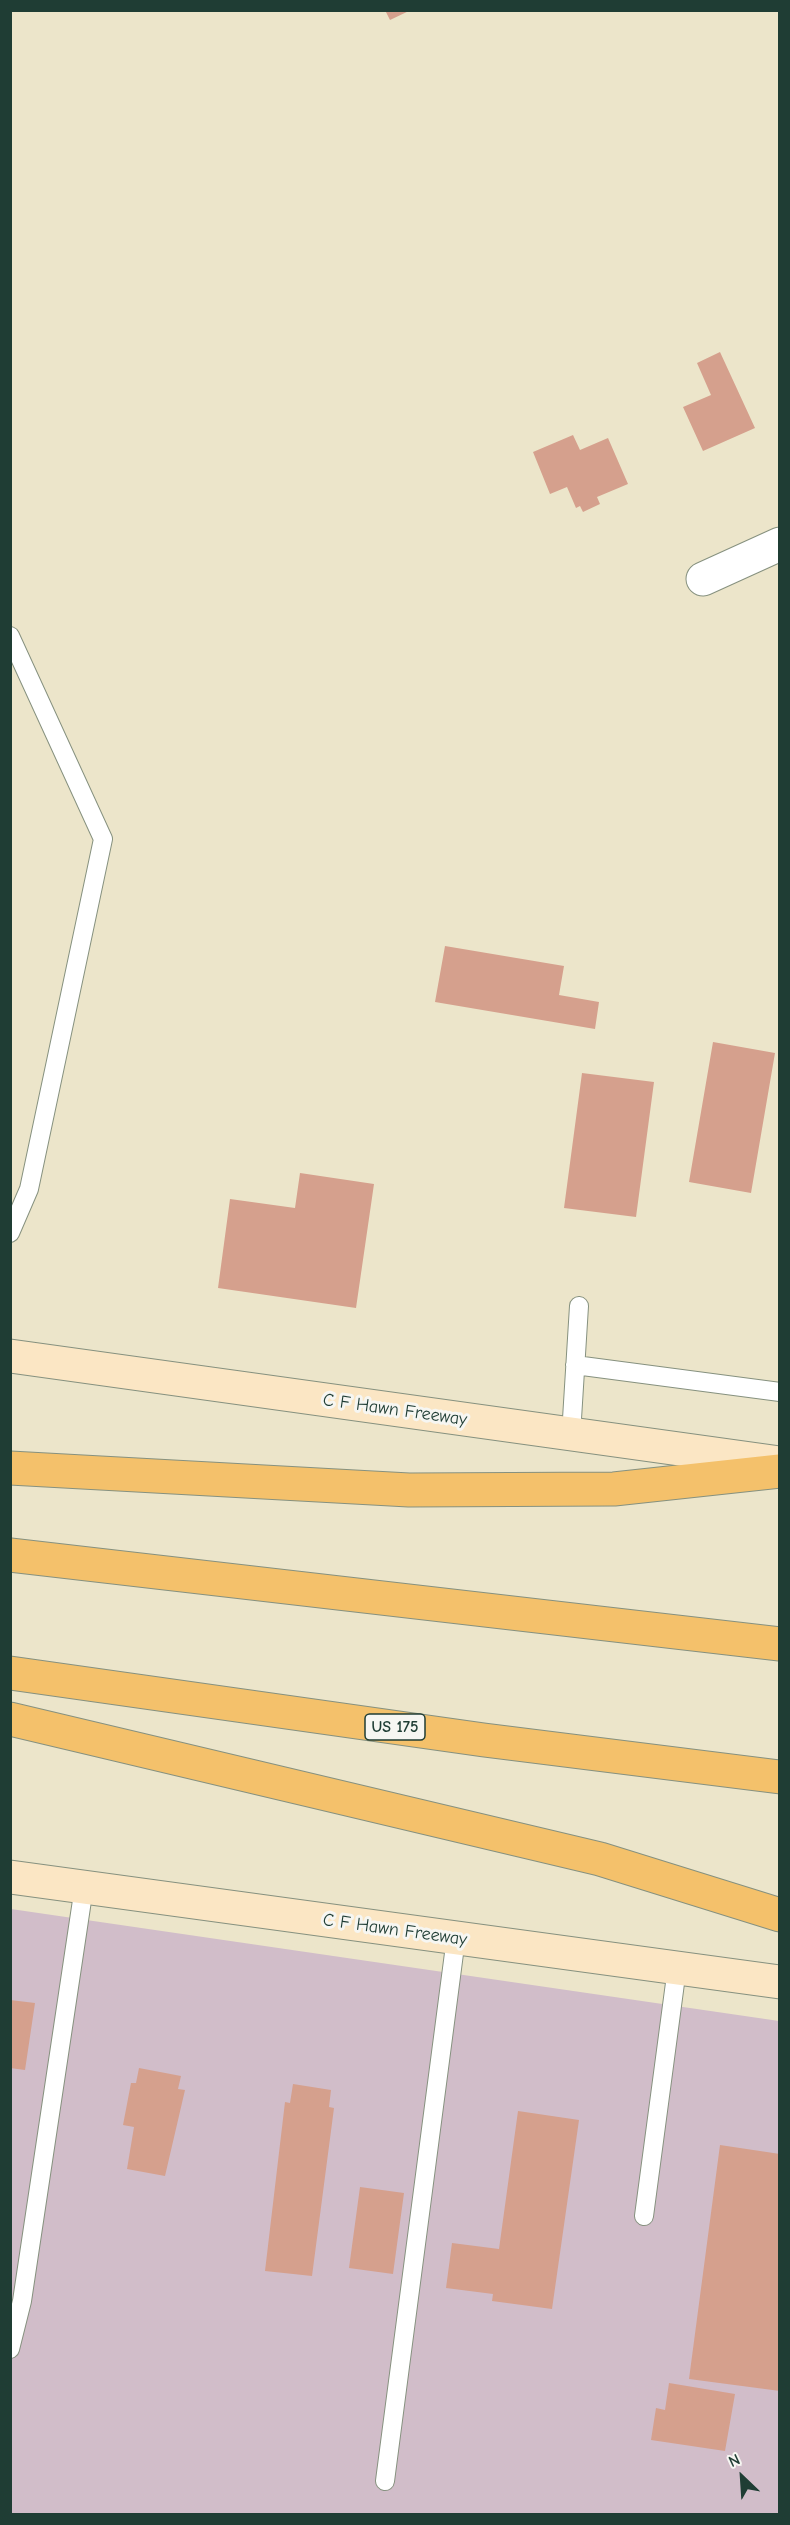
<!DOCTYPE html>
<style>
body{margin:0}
#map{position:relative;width:790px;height:2525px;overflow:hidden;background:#ece5ca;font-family:"Comic Neue",sans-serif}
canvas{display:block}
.frame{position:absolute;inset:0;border:12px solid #1f3d34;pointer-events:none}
.north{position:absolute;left:712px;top:2447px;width:60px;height:60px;-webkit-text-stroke:4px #f6f6f2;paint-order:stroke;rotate:335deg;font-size:16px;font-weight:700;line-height:24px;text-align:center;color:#1f3d34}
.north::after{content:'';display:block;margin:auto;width:21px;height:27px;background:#1f3d34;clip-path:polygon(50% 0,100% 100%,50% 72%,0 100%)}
</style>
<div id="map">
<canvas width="790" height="2525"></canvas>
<div class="frame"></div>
<div class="north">N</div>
</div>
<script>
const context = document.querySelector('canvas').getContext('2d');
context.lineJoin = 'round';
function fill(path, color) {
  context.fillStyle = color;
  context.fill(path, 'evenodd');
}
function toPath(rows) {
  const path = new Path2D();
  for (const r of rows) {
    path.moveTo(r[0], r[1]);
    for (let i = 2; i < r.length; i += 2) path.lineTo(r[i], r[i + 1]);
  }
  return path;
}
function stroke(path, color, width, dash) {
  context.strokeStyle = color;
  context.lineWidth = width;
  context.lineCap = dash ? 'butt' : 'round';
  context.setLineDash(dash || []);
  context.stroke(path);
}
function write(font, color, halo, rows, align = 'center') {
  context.font = font + ' "Comic Neue",sans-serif';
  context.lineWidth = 6;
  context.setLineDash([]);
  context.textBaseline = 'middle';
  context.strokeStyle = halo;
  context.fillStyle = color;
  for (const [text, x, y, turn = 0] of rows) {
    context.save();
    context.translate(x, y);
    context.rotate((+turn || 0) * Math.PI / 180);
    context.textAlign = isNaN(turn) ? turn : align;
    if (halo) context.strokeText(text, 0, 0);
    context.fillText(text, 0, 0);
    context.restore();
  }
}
fill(toPath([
 [11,1909,779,2021,779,2514,11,2514]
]), '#d1bdc9');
fill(toPath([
 [385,10,411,10,390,20],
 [720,352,755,428,703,451,683,407,711,395,697,363],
 [573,435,580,450,608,438,628,484,597,497,600,504,583,512,580,506,576,508,567,487,550,494,533,452],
 [445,946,564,966,559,995,599,1002,595,1029,435,1002],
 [713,1042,775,1053,751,1193,689,1182],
 [582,1073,654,1082,636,1217,564,1208],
 [300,1173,374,1184,356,1308,218,1288,230,1199,295,1208],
 [10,2000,35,2003,25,2070,10,2068],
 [139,2068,181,2076,178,2089,185,2090,165,2176,127,2169,134,2127,123,2125,131,2083,136,2083],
 [293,2084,331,2090,329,2107,334,2108,312,2276,265,2271,285,2102,290,2103],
 [518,2111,579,2120,552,2309,492,2301,493,2294,446,2288,452,2243,499,2249],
 [720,2145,780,2154,780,2391,689,2379],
 [360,2187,404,2193,393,2274,349,2268],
 [669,2383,735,2394,725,2451,651,2440,656,2408,665,2410]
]), '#d5a08d');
const lane = toPath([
 [10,636,103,839,29,1189,10,1233],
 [575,1365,780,1392],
 [571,1435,579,1306],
 [644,2216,677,1968],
 [10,2349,22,2301,84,1887],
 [385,2481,456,1938]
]);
const street = toPath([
 [703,579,780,544]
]);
const secondary = toPath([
 [10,1356,780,1463],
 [10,1877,780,1982]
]);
const highway = toPath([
 [10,1468,409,1490,614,1489,780,1471],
 [10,1555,780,1644],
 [10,1673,484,1740,780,1777],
 [10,1719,600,1859,780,1915]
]);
stroke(lane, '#86917f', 20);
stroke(street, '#86917f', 35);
stroke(secondary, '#86917f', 35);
stroke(highway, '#86917f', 35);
stroke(lane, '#fff', 18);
stroke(street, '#fff', 33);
stroke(secondary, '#fbe6c4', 33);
stroke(highway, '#f4c16b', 33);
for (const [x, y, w] of [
 [395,1727,60]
]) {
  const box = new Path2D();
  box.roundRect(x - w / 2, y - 13, w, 26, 4.5);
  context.fillStyle = '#f6f6f2';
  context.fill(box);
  stroke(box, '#1f3d34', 1.5);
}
write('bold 16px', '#1f3d34', null, [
 ["US 175",395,1727]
]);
write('18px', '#1f3d34', '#f6f6f2', [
 ["C F Hawn Freeway",395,1410,8],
 ["C F Hawn Freeway",395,1930,8]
]);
</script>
